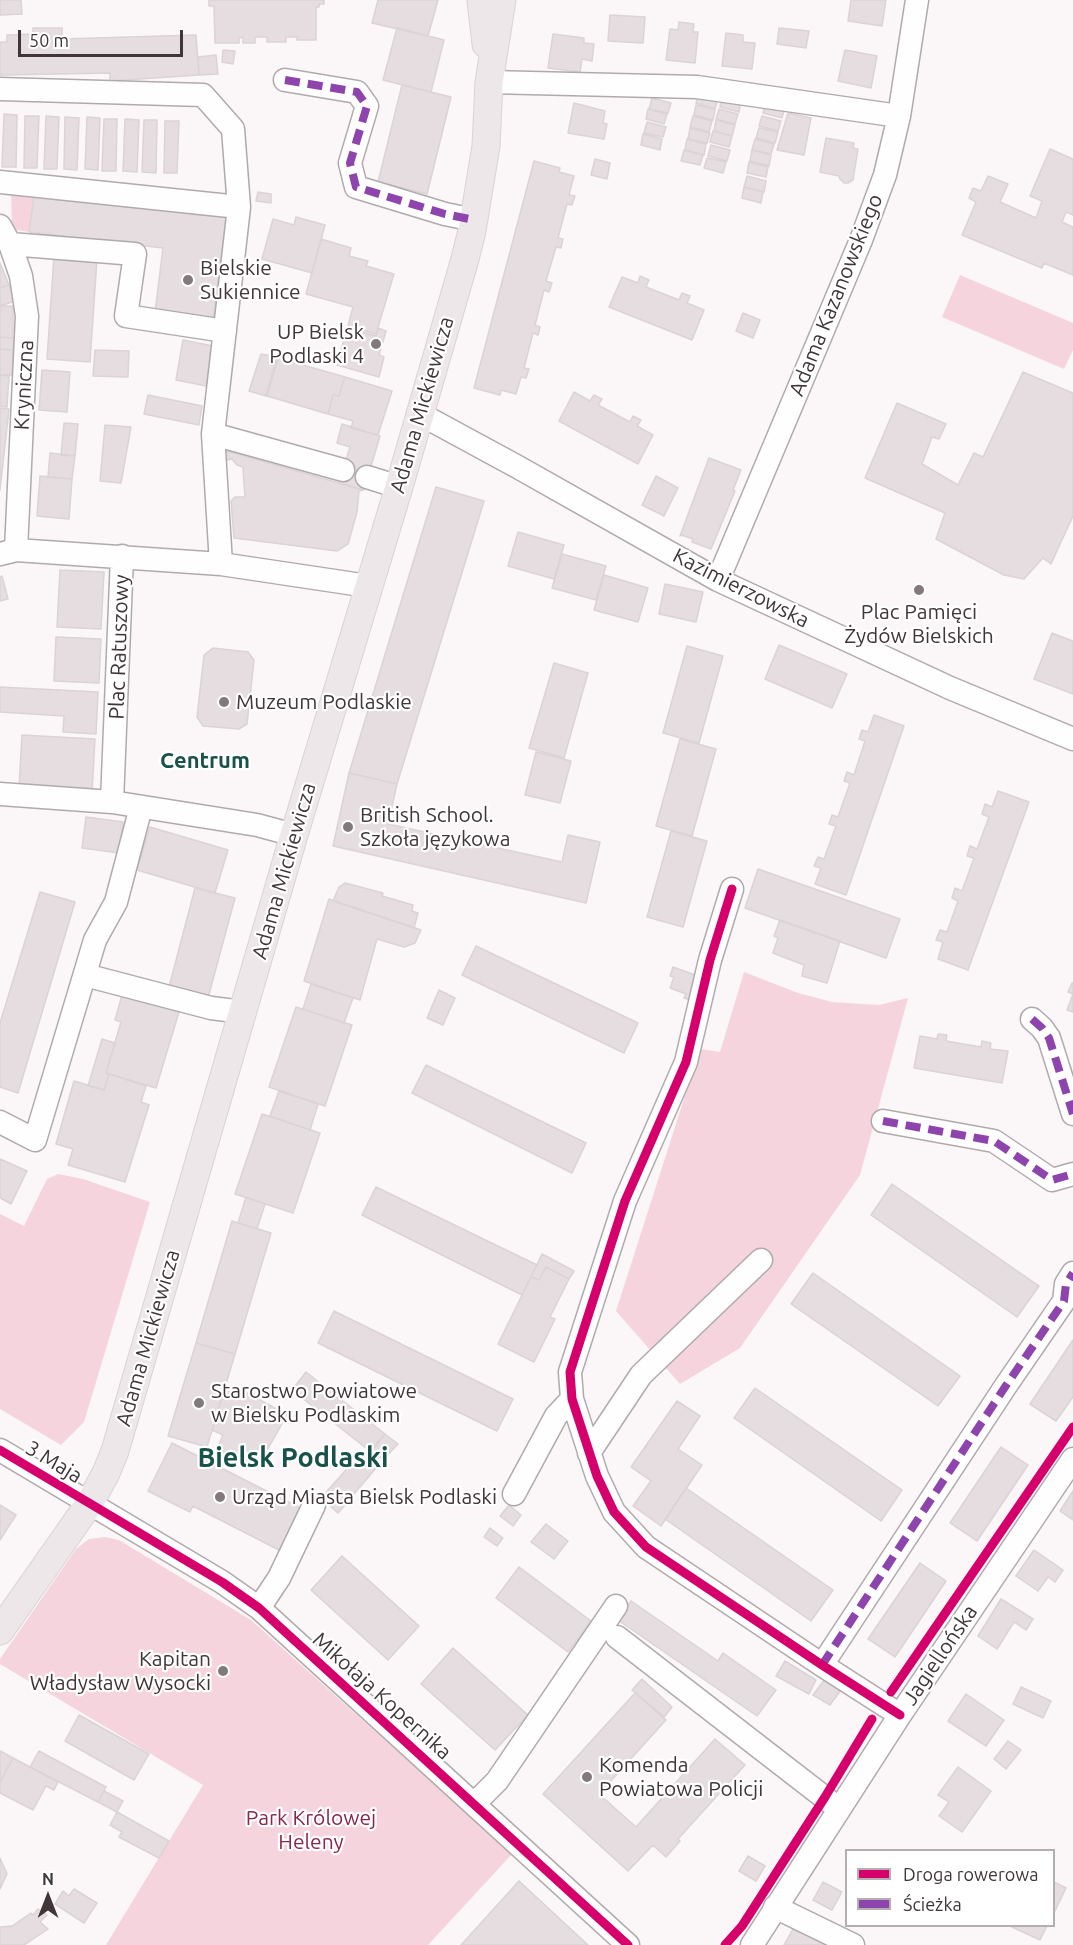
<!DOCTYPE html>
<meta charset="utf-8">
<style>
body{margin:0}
#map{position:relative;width:1073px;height:1945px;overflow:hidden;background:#fbf6f7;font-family:Ubuntu,sans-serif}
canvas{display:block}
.legend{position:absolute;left:845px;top:1849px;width:210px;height:78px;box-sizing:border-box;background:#fff;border:2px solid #b3afaf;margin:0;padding:8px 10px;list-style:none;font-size:18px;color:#403638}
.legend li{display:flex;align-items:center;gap:12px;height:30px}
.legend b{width:30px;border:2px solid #b3afaf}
.north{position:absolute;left:18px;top:1867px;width:60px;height:60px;-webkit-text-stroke:4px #fff;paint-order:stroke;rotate:0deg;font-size:16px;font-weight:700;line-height:24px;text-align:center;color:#403638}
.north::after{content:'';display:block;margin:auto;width:21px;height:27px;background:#403638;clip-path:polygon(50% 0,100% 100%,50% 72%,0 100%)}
.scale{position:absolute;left:18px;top:30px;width:165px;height:27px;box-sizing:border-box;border:3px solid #403638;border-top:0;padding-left:8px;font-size:18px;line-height:21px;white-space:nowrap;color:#403638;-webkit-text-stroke:4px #fff;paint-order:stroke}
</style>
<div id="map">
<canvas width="1073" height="1945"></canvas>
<ul class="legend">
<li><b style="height:8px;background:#d6006c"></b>Droga rowerowa</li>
<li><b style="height:8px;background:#8e44ad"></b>Ścieżka</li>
</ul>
<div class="north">N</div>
<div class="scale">50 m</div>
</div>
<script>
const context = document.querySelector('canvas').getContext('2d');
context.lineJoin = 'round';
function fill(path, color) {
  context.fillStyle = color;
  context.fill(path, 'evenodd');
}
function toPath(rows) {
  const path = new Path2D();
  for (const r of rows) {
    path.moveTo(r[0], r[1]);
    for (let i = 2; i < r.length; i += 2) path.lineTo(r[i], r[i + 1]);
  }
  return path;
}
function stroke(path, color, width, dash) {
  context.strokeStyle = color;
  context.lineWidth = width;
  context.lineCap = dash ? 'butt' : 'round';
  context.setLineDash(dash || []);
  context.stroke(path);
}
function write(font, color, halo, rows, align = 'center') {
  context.font = font + ' Ubuntu,sans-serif';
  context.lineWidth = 4.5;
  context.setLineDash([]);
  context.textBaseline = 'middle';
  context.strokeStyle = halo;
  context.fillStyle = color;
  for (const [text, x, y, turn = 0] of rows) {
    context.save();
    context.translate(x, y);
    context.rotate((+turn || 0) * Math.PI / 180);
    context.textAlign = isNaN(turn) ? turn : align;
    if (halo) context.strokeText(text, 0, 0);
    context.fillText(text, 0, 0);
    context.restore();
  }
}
fill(toPath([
 [11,187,35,189,29,232,12,229],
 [960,275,1073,323,1073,350,1064,369,942,317],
 [744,972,798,993,832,1002,879,1005,908,998,860,1175,740,1348,680,1384,616,1311,700,1049,720,1052],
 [58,1174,83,1179,150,1202,84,1422,61,1445,0,1409,0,1214,24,1226,47,1179],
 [105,1537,119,1540,251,1620,512,1854,428,1945,106,1945,203,1785,0,1664,0,1659,76,1549,89,1539]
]), '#f5d4dd');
const building = toPath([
 [0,0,21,0,22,14,0,15,0,0],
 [209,0,324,0,324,4,319,4,319,7,316,7,316,40,297,40,297,37,286,37,286,42,267,42,267,37,255,37,255,43,243,43,243,37,239,38,239,43,215,43,214,6,209,6,209,0],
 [378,0,438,0,428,36,372,23,378,0],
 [851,0,886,0,882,26,848,21,851,0],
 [610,15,645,17,643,43,608,41,610,15],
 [679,22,694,24,693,32,698,32,695,63,666,60,670,29,678,30,679,22],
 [33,28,62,28,62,39,196,35,199,75,110,81,110,73,0,75,0,42,7,42,7,35,33,34,33,28],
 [397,28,444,40,431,92,383,80,397,28],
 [779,28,809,31,806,48,777,44,779,28],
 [726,33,743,35,743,42,755,43,752,69,722,66,726,33],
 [553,34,584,38,584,43,594,44,592,61,582,59,580,72,548,68,553,34],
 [223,50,235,51,233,64,222,62,223,50],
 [845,50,877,56,871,88,838,81,845,50],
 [216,55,218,74,199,75,198,57,216,55],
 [402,85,451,97,427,194,378,182,402,85],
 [699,93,718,98,715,109,696,103,699,93],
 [722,96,741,101,739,112,720,107,722,96],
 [652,98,671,103,668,113,649,109,652,98],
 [574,103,605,111,603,123,607,124,604,139,568,133,574,103],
 [766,103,785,107,782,118,763,113,766,103],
 [696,105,715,109,713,120,694,115,696,105],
 [648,109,667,114,664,124,646,119,648,109],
 [719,109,738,114,735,124,716,119,719,109],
 [788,113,811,118,804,155,777,150,788,113],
 [4,114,17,115,16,167,2,167,4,114],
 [25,116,39,116,37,168,24,168,25,116],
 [46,116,59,117,57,169,44,169,46,116],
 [693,116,712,121,709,132,690,127,693,116],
 [762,116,781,121,778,131,759,126,762,116],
 [65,117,79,118,77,170,64,169,65,117],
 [87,117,100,118,98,170,85,169,87,117],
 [104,119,117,119,116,171,102,171,104,119],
 [125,119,139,120,137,172,123,171,125,119],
 [144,120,157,120,156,173,142,172,144,120],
 [716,120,735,125,732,136,714,131,716,120],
 [165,121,179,121,177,173,164,173,165,121],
 [647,122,666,127,663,137,644,133,647,122],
 [690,128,710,133,707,143,688,139,690,128],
 [759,128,778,132,775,143,756,138,759,128],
 [713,131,732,136,729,147,710,142,713,131],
 [643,134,662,139,660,150,641,145,643,134],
 [826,138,854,143,853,148,858,149,853,180,848,183,844,183,840,179,839,176,820,172,826,138],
 [687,139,706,144,704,155,685,150,687,139],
 [755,139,774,144,771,154,752,150,755,139],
 [711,145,730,150,727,161,708,156,711,145],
 [1050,149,1073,159,1073,215,1066,212,1062,222,1073,227,1073,275,1044,263,1042,268,962,235,976,202,969,198,973,188,981,191,988,176,1008,184,1000,202,1036,218,1042,201,1030,196,1050,149],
 [684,150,703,155,700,165,681,161,684,150],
 [752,150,771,155,769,166,750,161,752,150],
 [707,158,726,162,723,173,704,168,707,158],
 [595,159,610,163,607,179,591,175,595,159],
 [534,161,560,168,559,172,574,176,569,195,575,196,572,205,567,204,558,238,563,239,561,248,556,247,546,281,552,283,549,292,544,290,535,325,540,327,538,335,533,333,524,368,529,369,526,378,521,377,516,394,501,390,500,395,474,388,534,161],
 [749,162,768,167,766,177,747,173,749,162],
 [747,176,766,181,764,192,744,187,747,176],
 [744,187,763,192,761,203,742,198,744,187],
 [35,189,227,214,213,320,155,312,163,248,29,232,35,189],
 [258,192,271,194,271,203,256,201,258,192],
 [296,217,325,225,312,273,262,259,273,219,294,225,296,217],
 [321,239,351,248,349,256,368,261,366,266,394,274,376,334,348,326,353,307,306,294,321,239],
 [54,256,97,259,90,362,47,359,54,256],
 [0,263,9,285,0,288,0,263],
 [640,276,649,280,646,287,679,300,682,293,690,296,687,303,704,310,692,340,609,307,622,277,638,283,640,276],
 [9,285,15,301,0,306,0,288,9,285],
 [0,306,13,306,13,338,0,337,0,306],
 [743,313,760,320,753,338,736,331,743,313],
 [347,328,376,336,378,328,386,331,379,355,384,357,379,377,337,365,347,328],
 [0,337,13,338,13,350,0,349,0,337],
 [183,340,213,346,206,386,176,380,183,340],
 [0,349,13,350,12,375,0,375,0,349],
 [95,350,129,351,128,377,93,376,95,350],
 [261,354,277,357,266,396,249,391,261,354],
 [278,358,345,377,339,396,333,395,328,414,267,396,278,358],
 [42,370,70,372,67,412,39,410,42,370],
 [1023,372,1073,393,1073,516,1051,564,1043,558,1024,579,1004,575,936,539,945,513,865,478,897,403,946,424,939,439,932,437,922,464,958,485,974,453,983,457,1023,372],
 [0,375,9,376,7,407,0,406,0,375],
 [345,377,392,391,378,435,351,428,353,421,328,414,333,395,339,396,345,377],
 [574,392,590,401,594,395,602,399,598,405,630,422,633,416,641,420,637,426,653,435,638,464,559,421,574,392],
 [148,395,202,406,199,425,144,414,148,395],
 [0,408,9,409,0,490,0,408],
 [64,423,78,424,75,456,61,455,64,423],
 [342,424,380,436,364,490,339,483,350,447,337,443,342,424],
 [105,425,131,427,121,483,100,481,105,425],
 [227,451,363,490,359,491,357,512,348,544,337,551,234,538,231,501,235,497,245,497,244,484,243,467,237,465,232,459,227,460,227,451],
 [50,453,75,456,72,479,48,477,50,453],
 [709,458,741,470,733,490,735,491,711,549,692,542,693,539,681,535,680,536,709,458],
 [40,476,72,479,69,519,37,516,40,476],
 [656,476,678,488,664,516,642,505,656,476],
 [436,487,484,501,397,784,349,773,436,487],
 [518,532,564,545,554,579,508,566,518,532],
 [562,554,606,566,596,600,552,588,562,554],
 [60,570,104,572,101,629,57,627,60,570],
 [604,575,648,588,638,622,594,610,604,575],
 [2,576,8,599,0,601,0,577,2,576],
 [665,584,703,592,696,622,659,614,665,584],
 [1052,633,1073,641,1073,694,1034,679,1052,633],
 [56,637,101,639,99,683,54,681,56,637],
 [779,645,847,674,832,708,765,679,779,645],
 [687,646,723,656,699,743,663,733,687,646],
 [213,648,248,652,254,660,247,724,239,729,203,726,197,717,204,655,213,648],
 [554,663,588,673,564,758,529,748,554,663],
 [0,687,98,692,96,734,63,732,64,716,0,712,0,687],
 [874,715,904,726,846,895,815,884,821,868,814,866,818,857,824,859,836,826,829,824,832,815,838,817,850,783,844,781,847,772,854,775,865,741,859,739,862,730,868,732,874,715],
 [22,735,95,739,92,792,19,787,22,735],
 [680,739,716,749,692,836,656,826,680,739],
 [536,752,571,761,560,803,525,795,536,752],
 [349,773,397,784,388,824,562,862,568,835,600,842,586,903,333,846,349,773],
 [998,791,1029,802,968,970,938,959,943,942,936,940,940,930,947,932,958,901,952,898,955,888,962,891,974,858,967,856,970,846,977,849,989,817,982,814,985,804,992,807,998,791],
 [86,817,123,822,119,853,82,848,86,817],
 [150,827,228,850,215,893,137,870,150,827],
 [671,831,707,841,683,927,647,917,671,831],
 [758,869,900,919,886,958,745,908,758,869],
 [345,883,383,893,382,896,413,905,412,911,418,913,414,928,333,901,339,887,345,883],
 [195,888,235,898,208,998,169,987,195,888],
 [40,892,75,902,18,1093,0,1087,0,1023,40,892],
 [329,899,421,930,415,943,404,947,377,939,360,1000,304,981,329,899],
 [780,920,840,941,827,983,802,976,804,965,773,953,778,938,774,936,780,920],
 [476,946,638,1023,624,1053,462,975,476,946],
 [673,967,695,975,693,982,696,983,690,1000,684,998,686,994,670,988,674,977,670,976,673,967],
 [1072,983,1073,983,1073,1012,1067,1010,1073,994,1068,992,1072,983],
 [311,984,353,998,344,1023,303,1009,311,984],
 [439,990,455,998,443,1025,427,1018,439,990],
 [122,995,179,1012,156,1088,106,1073,121,1022,115,1020,122,995],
 [296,1007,352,1025,325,1106,269,1087,296,1007],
 [938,1034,947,1035,946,1041,981,1047,982,1041,991,1043,990,1049,1008,1051,1002,1083,914,1068,920,1036,937,1039,938,1034],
 [102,1039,115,1043,106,1073,109,1074,104,1090,88,1086,102,1039],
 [426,1065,586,1143,572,1173,412,1093,426,1065],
 [109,1074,146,1086,141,1102,149,1105,125,1182,68,1165,73,1149,56,1144,74,1081,104,1090,109,1074],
 [279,1091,318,1104,310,1130,270,1116,279,1091],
 [262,1114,320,1133,293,1213,235,1194,262,1114],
 [0,1159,27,1171,11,1204,0,1198,0,1159],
 [892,1184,1039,1286,1017,1317,871,1215,892,1184],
 [376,1187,537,1265,522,1295,362,1215,376,1187],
 [246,1197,265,1204,257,1229,238,1223,246,1197],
 [232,1221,271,1233,235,1354,196,1343,232,1221],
 [542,1254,574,1271,569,1279,546,1267,539,1280,531,1277,542,1254],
 [546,1267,569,1279,550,1317,555,1319,534,1362,498,1344,531,1277,539,1280,546,1267],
 [813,1273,960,1376,938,1406,791,1304,813,1273],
 [334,1311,513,1399,497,1431,318,1343,334,1311],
 [1073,1340,1073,1397,1056,1421,1030,1404,1073,1340],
 [196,1343,235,1354,207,1447,168,1436,196,1343],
 [306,1372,385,1434,371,1452,292,1390,306,1372],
 [755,1388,902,1490,881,1521,734,1418,755,1388],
 [224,1390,241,1396,244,1391,287,1415,257,1468,217,1449,223,1435,212,1430,224,1390],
 [677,1401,700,1416,678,1449,702,1465,661,1526,633,1506,651,1481,631,1467,677,1401],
 [385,1434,398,1444,383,1460,371,1450,385,1434],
 [172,1443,302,1509,281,1551,193,1506,190,1512,148,1491,172,1443],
 [1001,1447,1028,1465,977,1541,950,1523,1001,1447],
 [360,1454,376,1468,338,1513,321,1498,360,1454],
 [686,1488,833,1590,811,1621,665,1519,686,1488],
 [1073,1491,1073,1520,1060,1511,1073,1491],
 [0,1505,16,1515,0,1540,0,1505],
 [509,1505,521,1515,513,1526,500,1516,509,1505],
 [546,1524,568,1541,554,1559,531,1542,546,1524],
 [490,1528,503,1538,497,1546,484,1537,490,1528],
 [1034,1550,1063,1570,1055,1582,1048,1577,1038,1591,1016,1576,1034,1550],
 [342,1556,419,1626,388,1660,311,1590,342,1556],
 [920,1563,946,1581,895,1657,868,1639,920,1563],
 [519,1567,591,1621,568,1652,496,1598,519,1567],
 [1001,1599,1033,1619,1026,1630,1014,1622,997,1649,978,1636,1001,1599],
 [631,1601,718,1661,723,1653,776,1690,757,1716,618,1620,631,1601],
 [453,1648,528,1715,495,1750,421,1684,453,1648],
 [785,1661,816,1680,809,1694,776,1676,785,1661],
 [642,1679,672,1707,664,1717,632,1690,642,1679],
 [825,1679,841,1690,830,1705,813,1695,825,1679],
 [1021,1687,1051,1701,1043,1718,1013,1704,1021,1687],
 [635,1693,666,1720,599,1794,636,1827,715,1739,745,1765,678,1839,680,1841,666,1857,653,1845,628,1871,543,1794,635,1693],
 [966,1694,1004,1720,986,1746,948,1721,966,1694],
 [79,1715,149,1754,134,1780,65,1741,79,1715],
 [1008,1741,1021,1750,1006,1769,994,1759,1008,1741],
 [0,1751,13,1758,0,1782,0,1751],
 [39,1751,106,1787,98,1802,30,1767,39,1751],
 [13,1758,58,1782,54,1790,46,1786,33,1810,0,1793,0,1782,13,1758],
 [958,1767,991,1791,962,1832,939,1816,949,1802,938,1795,958,1767],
 [104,1791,123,1801,117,1812,98,1802,104,1791],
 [117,1812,169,1841,159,1858,119,1837,122,1832,110,1825,117,1812],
 [748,1856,765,1866,756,1881,739,1871,748,1856],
 [0,1858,7,1874,0,1889,0,1858],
 [519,1881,588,1945,461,1945,519,1881],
 [823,1882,842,1892,832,1910,813,1900,823,1882],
 [1054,1882,1066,1888,1054,1913,1054,1882],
 [74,1889,97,1903,84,1923,55,1904,63,1891,69,1896,74,1889],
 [38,1909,47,1915,40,1922,48,1929,24,1945,0,1945,0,1927,12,1926,31,1913,33,1915,38,1909],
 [1010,1926,1047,1926,1040,1940,1010,1926],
 [794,1927,827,1945,784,1945,794,1927]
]);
fill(building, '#e5dddf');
stroke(building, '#dbd3d5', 1.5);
const minor = toPath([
 [285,80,357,92,367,106,350,163,356,187,445,214,474,220],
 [489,82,697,87,899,116],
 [0,89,203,95,233,129,239,207,0,182],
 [0,226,10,244,21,276,27,316,16,550],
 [10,244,135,254,126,316,225,331],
 [420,414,516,466,718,580,950,688,1073,739],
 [213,434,343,470],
 [367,477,399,487],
 [0,554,16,550,221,564,368,586],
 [122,556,112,802,257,825,294,835],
 [221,564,213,434,239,207],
 [718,580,861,240,885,175,899,116,917,0],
 [0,794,112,802],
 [732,889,710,960,686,1062,625,1201,570,1372,572,1399,597,1476,614,1512,646,1547,822,1665,900,1715],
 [85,975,211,1008,243,1012],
 [1032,1019,1042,1028,1049,1038,1073,1114],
 [883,1121,994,1141,1052,1180,1073,1174],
 [0,1122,35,1140,95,940,116,902,141,807],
 [0,1450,222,1582,259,1608,628,1945],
 [589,1453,641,1375,761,1260],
 [514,1494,556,1416,572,1399],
 [259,1608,279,1578,314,1505],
 [617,1637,838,1808],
 [822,1665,1005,1387,1064,1301,1066,1284,1073,1273],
 [474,1804,497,1781,616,1606],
 [775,1907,853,1945],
 [752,1945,900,1715,1073,1459]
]);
const major = toPath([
 [481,0,486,44],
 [0,1631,89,1504,106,1473,115,1451,294,835,399,487,465,259,472,231,486,146,489,82,502,0]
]);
stroke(minor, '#b1aaac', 25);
stroke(major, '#d7d4d4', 29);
stroke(minor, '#fefefe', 22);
stroke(major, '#ede7e9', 27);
stroke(toPath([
 [285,80,357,92,367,106,350,163,356,187,445,214,474,220],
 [1032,1019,1042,1028,1049,1038,1073,1114],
 [883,1121,994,1141,1052,1180,1073,1174],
 [822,1665,1005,1387,1064,1301,1066,1284,1073,1273]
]), '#8e44ad', 8, [15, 8]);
stroke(toPath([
 [732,889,710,960,686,1062,625,1201,570,1372,572,1399,597,1476,614,1512,646,1547,822,1665,900,1715],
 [0,1450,222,1582,259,1608,628,1945],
 [891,1692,1073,1427],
 [725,1945,742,1926,825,1797,872,1719]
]), '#d6006c', 9);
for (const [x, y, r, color] of [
 [188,280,6,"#81797b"],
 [376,344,6,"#81797b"],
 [919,590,6,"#81797b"],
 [224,702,6,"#81797b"],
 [348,827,6,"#81797b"],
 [199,1403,6,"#81797b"],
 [220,1497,6,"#81797b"],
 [223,1671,6,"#81797b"],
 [587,1777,6,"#81797b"]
]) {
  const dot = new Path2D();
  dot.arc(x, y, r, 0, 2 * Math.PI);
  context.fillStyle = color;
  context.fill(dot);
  stroke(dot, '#fff', 2);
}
write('21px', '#403638', '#fff', [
 ["Bielskie",200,268],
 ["Sukiennice",200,292],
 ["UP Bielsk",364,332,"right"],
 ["Podlaski 4",364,356,"right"],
 ["Plac Pamięci",919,612,"center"],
 ["Żydów Bielskich",919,636,"center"],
 ["Muzeum Podlaskie",236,702],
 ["British School.",360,815],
 ["Szkoła językowa",360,839],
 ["Starostwo Powiatowe",211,1391],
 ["w Bielsku Podlaskim",211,1415],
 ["Urząd Miasta Bielsk Podlaski",232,1497],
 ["Kapitan",211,1659,"right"],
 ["Władysław Wysocki",211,1683,"right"],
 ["Komenda",599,1765],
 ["Powiatowa Policji",599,1789]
], 'left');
write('21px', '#403638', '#fff', [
 ["Adama Kazanowskiego",836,295,-68],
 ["Kryniczna",24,385,-87],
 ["Adama Mickiewicza",422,405,-74],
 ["Kazimierzowska",741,588,27],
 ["Plac Ratuszowy",119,647,-88],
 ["Adama Mickiewicza",284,871,-74],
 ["Adama Mickiewicza",148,1338,-74],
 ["3 Maja",54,1462,31],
 ["Jagiellońska",940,1655,-56],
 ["Mikołaja Kopernika",382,1696,42]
]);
write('21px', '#87274b', '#fff', [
 ["Park Królowej",311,1818],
 ["Heleny",311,1842]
]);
write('bold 22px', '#195249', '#fff', [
 ["Centrum",205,761]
]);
write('bold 27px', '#195249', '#fff', [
 ["Bielsk Podlaski",293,1458]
]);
</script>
